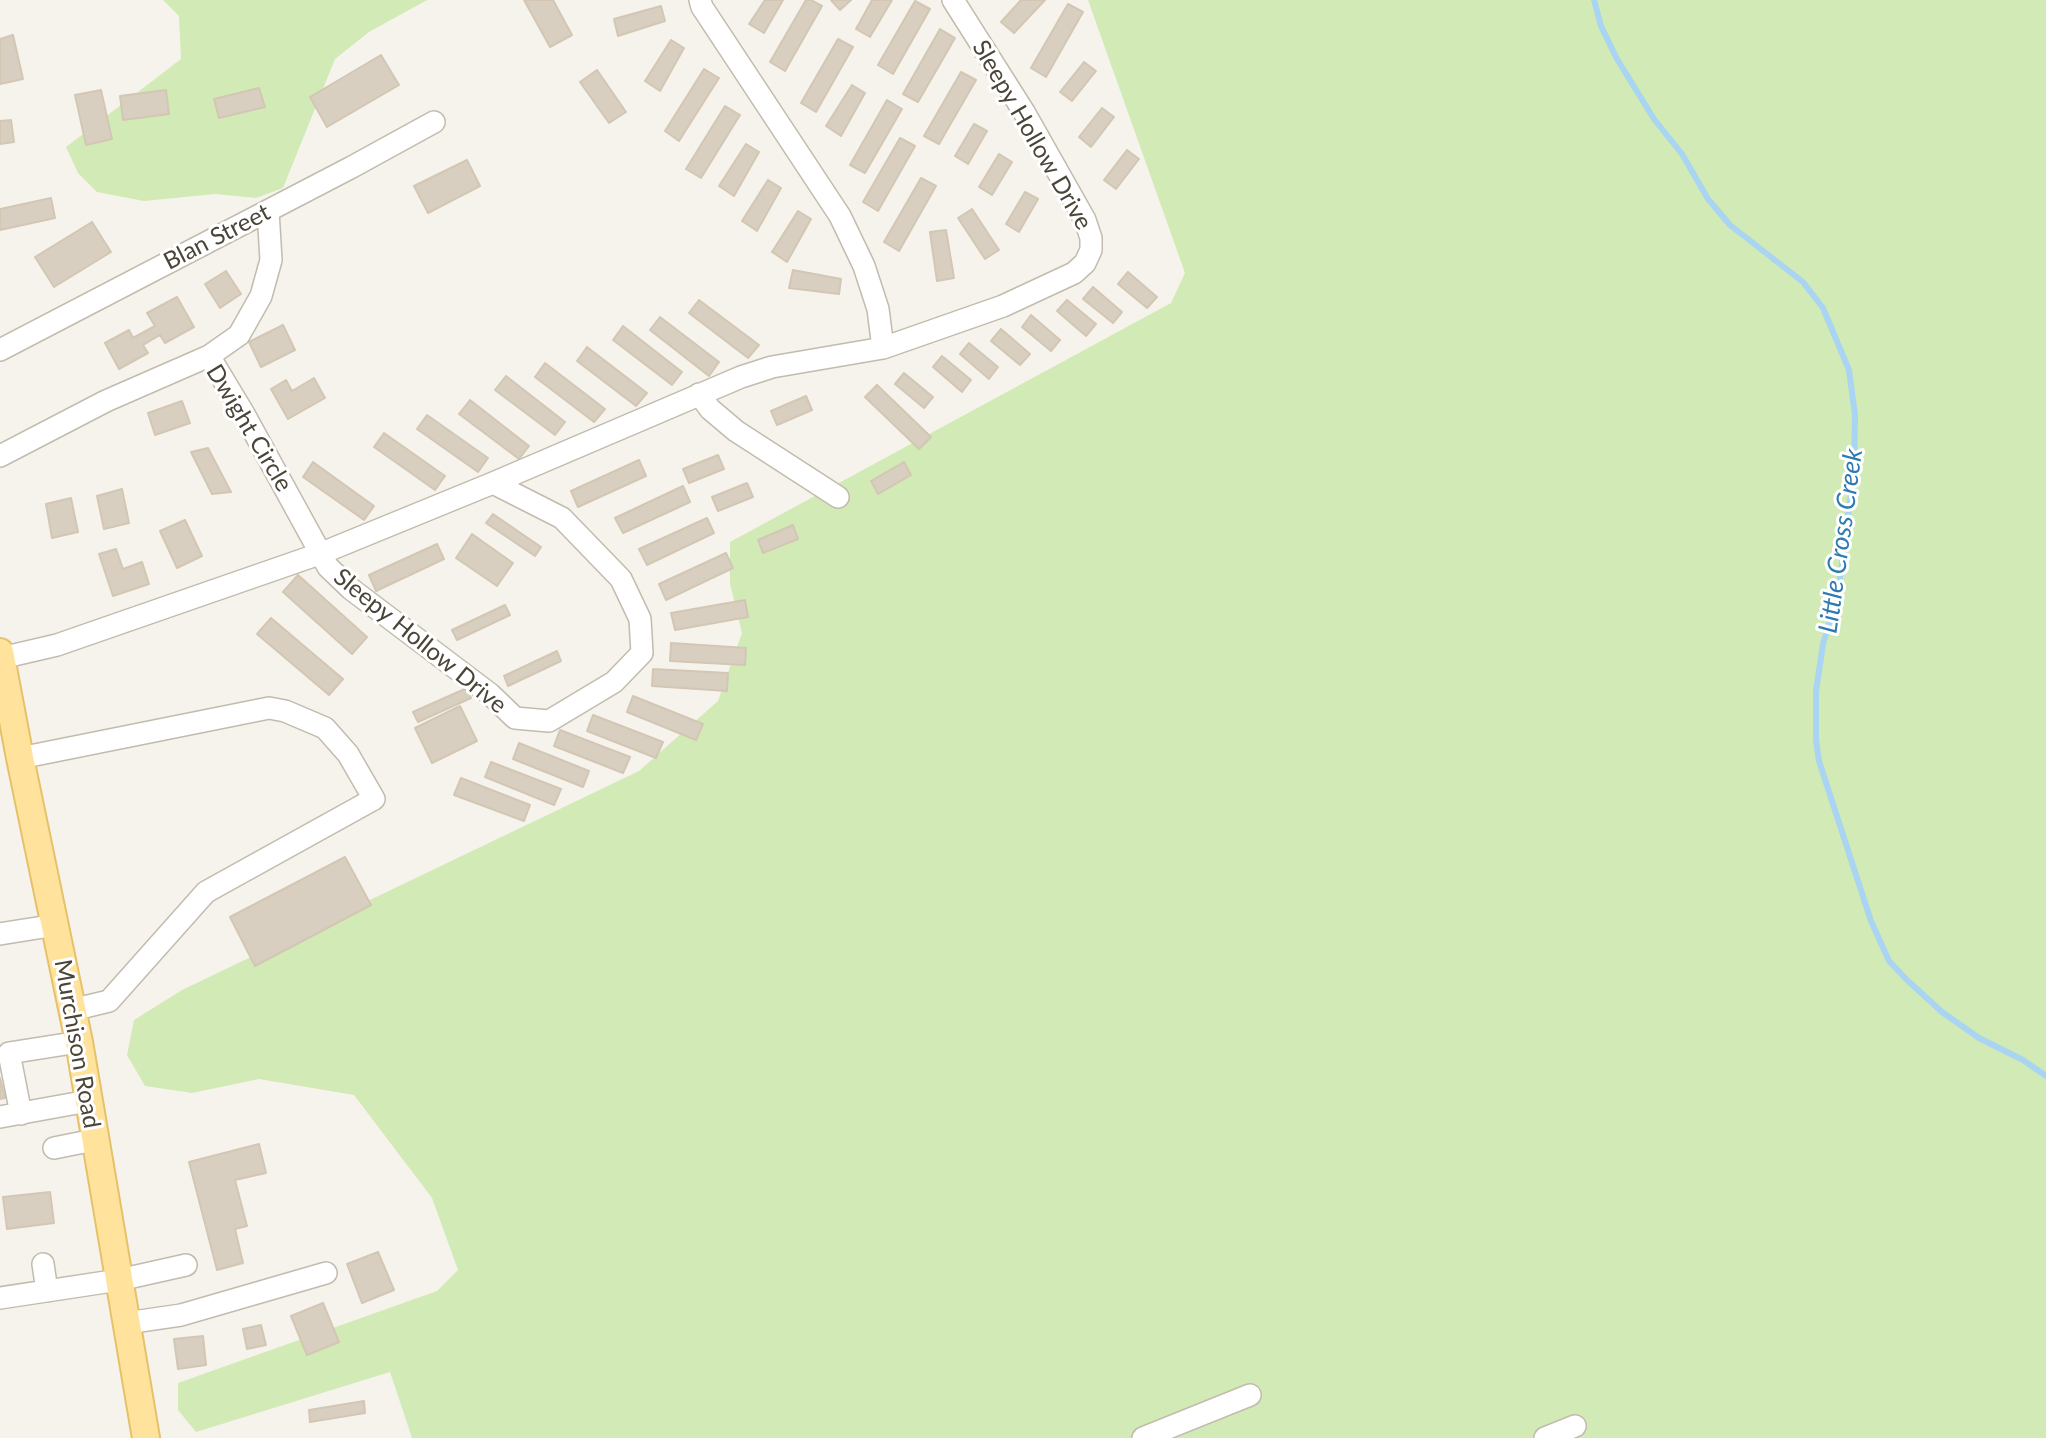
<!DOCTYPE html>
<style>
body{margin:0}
canvas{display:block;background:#f6f3ec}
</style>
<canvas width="2046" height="1438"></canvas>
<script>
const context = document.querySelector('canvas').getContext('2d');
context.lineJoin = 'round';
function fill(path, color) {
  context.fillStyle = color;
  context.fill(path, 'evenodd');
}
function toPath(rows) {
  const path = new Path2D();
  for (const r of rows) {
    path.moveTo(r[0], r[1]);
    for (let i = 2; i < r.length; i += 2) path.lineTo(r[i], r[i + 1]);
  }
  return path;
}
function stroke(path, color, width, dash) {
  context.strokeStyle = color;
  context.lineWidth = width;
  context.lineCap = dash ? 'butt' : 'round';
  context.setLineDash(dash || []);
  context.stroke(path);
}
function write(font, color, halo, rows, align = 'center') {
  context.font = font + ' Lato,sans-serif';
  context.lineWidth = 6;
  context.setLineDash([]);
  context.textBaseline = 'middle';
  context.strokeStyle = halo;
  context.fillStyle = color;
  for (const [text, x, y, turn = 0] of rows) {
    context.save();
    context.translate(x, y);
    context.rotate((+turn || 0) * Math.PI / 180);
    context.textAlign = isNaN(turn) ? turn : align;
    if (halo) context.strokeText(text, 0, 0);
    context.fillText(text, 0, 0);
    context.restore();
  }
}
fill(toPath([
 [163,0,427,0,369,32,335,59,283,188,256,198,215,194,144,201,97,192,78,173,66,147,181,59,179,16],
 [1088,0,2046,0,2046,1438,412,1438,390,1372,196,1432,178,1410,178,1383,437,1291,458,1270,432,1198,354,1095,259,1079,192,1093,145,1086,127,1055,134,1020,182,990,639,771,718,701,742,633,730,584,730,542,1171,303,1185,273]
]), '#d2eab5');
stroke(toPath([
 [1594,0,1601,26,1617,59,1654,119,1682,154,1708,199,1730,225,1803,282,1823,308,1849,370,1855,415,1854,470,1838,593,1823,644,1816,691,1816,740,1819,761,1871,921,1889,961,1907,980,1942,1012,1979,1038,2023,1060,2046,1076]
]), '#a9d4f2', 6);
const building = toPath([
 [524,0,553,0,572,35,550,47,524,0],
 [765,0,783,0,764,33,749,24,765,0],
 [806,0,811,0,822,6,785,71,770,62,806,0],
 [831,0,851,0,840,10,831,0],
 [872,0,892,0,870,37,856,29,872,0],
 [1021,0,1045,0,1014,33,1001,22,1021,0],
 [915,1,930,9,893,74,878,65,915,1],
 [1068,4,1083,12,1046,77,1031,68,1068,4],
 [661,6,665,21,618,36,614,19,661,6],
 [940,29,955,38,918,102,903,94,940,29],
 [13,35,23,79,0,84,0,39,13,35],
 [838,39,853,47,816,112,801,103,838,39],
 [671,40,684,48,660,91,645,81,671,40],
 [381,55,399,85,327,127,310,97,381,55],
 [1084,62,1096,71,1072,101,1060,92,1084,62],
 [704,69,719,78,679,141,665,131,704,69],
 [597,70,626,112,609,123,580,82,597,70],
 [961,72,976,80,939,144,924,136,961,72],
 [852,85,865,93,841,136,826,126,852,85],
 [259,88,265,107,219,118,214,99,259,88],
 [101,90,112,139,86,145,75,95,101,90],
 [166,90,169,114,123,120,120,96,166,90],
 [887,100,902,109,865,173,850,165,887,100],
 [725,106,740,115,701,178,686,169,725,106],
 [1102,108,1114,117,1091,147,1079,137,1102,108],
 [11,120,14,142,0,144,0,121,11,120],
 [974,124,987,131,968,164,955,156,974,124],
 [900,138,915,146,878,211,863,202,900,138],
 [746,144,759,152,734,196,719,186,746,144],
 [1127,150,1139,159,1116,189,1104,180,1127,150],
 [999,154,1012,162,992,195,979,187,999,154],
 [467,160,480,186,428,213,414,186,467,160],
 [921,178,936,186,899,251,884,242,921,178],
 [768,180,781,188,757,231,742,221,768,180],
 [1025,192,1038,199,1019,232,1006,224,1025,192],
 [51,198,55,218,0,230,0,209,51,198],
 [972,209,999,250,985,259,958,218,972,209],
 [798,211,811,219,787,262,772,252,798,211],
 [92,222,111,252,54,287,35,257,92,222],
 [946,230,954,278,937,281,930,232,946,230],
 [793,270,841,279,839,294,789,288,793,270],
 [226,271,241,294,220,308,205,284,226,271],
 [1128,272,1157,297,1147,308,1118,284,1128,272],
 [1093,287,1122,312,1113,323,1083,299,1093,287],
 [177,297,194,327,165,343,160,335,143,345,148,353,119,369,105,343,129,330,133,338,155,326,147,313,177,297],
 [699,300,759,345,748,358,689,313,699,300],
 [1067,300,1096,324,1086,336,1057,311,1067,300],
 [1031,315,1060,340,1051,351,1022,327,1031,315],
 [660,317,719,362,709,376,650,330,660,317],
 [283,325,295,350,261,367,249,342,283,325],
 [623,326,682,372,672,385,613,340,623,326],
 [1001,329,1030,354,1020,365,991,341,1001,329],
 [969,343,998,367,989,379,960,354,969,343],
 [587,347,647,393,636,406,577,361,587,347],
 [942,356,971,380,962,392,933,367,942,356],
 [545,363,605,409,594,422,535,377,545,363],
 [904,373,933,397,924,408,895,384,904,373],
 [506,376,565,422,555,435,495,390,506,376],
 [314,378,325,398,288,419,271,389,286,380,292,391,314,378],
 [877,385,931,437,919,449,865,397,877,385],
 [806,396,812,410,777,425,771,411,806,396],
 [470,400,529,446,519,459,459,414,470,400],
 [182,401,190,423,155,435,148,413,182,401],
 [427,415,488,458,478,472,417,429,427,415],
 [384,433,445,476,435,490,374,447,384,433],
 [208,448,231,492,212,494,191,452,208,448],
 [718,455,724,469,689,483,683,469,718,455],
 [639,460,646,476,578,507,571,491,639,460],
 [313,462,374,506,364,520,303,477,313,462],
 [904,462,911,475,878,494,871,481,904,462],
 [747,483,753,497,718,511,712,497,747,483],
 [683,486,690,502,623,533,615,518,683,486],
 [122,489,129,523,104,529,97,496,122,489],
 [71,498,78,532,52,538,46,504,71,498],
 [493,514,541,547,535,556,486,523,493,514],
 [707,518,714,533,647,565,639,549,707,518],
 [185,520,202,556,177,568,160,531,185,520],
 [793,525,798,539,763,553,758,540,793,525],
 [472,534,513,563,497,586,456,558,472,534],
 [437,544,444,559,376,591,369,575,437,544],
 [116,549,123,569,142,562,149,584,113,596,99,554,116,549],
 [726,553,733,568,666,600,659,584,726,553],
 [298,575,367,637,352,654,283,592,298,575],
 [745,600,748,617,675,630,671,613,745,600],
 [505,605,510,615,457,640,452,630,505,605],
 [271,618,343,679,329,695,257,634,271,618],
 [671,643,746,648,745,665,670,661,671,643],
 [557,651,561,661,508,686,504,676,557,651],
 [653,669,728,673,727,691,652,686,653,669],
 [467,688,471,698,418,722,413,712,467,688],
 [633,696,703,724,696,740,627,712,633,696],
 [460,706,477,741,432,763,415,728,460,706],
 [593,715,663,742,656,758,587,731,593,715],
 [560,730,630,757,623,773,554,746,560,730],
 [519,743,589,771,583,787,513,759,519,743],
 [491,762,561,789,554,805,485,777,491,762],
 [461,778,530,805,524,821,454,795,461,778],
 [345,857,371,905,255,966,230,917,345,857],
 [0,1078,5,1098,0,1099,0,1078],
 [259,1144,266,1173,235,1180,247,1226,235,1229,243,1263,217,1270,189,1162,259,1144],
 [50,1192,54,1223,7,1229,3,1197,50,1192],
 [378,1252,394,1290,362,1303,347,1264,378,1252],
 [323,1303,339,1342,307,1355,291,1316,323,1303],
 [261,1325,266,1345,247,1349,243,1329,261,1325],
 [203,1336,206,1365,178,1369,174,1339,203,1336],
 [364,1401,365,1413,310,1422,309,1410,364,1401]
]);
fill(building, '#d8cfc1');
stroke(building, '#d3c7b4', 2);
const minor = toPath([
 [700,0,702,7,840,216,864,266,878,309,883,348],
 [0,350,352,167,434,122],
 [209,356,239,335,261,296,271,260,268,211],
 [699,394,710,409,736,431,838,497],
 [0,456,106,401,209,356,244,414,328,567,351,589,490,694,515,718,549,721,614,682,642,653,640,619,621,579,562,518,493,483],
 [1,658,57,645,322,553,493,483,741,377,772,367,883,348,1003,306,1074,273,1085,263,1091,250,1091,238,1085,220,1024,112,953,0],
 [20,758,269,708,285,711,325,728,348,754,374,799,206,892,109,1001,72,1010],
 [0,934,56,925],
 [21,1114,9,1053,79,1042],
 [0,1117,88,1101],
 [54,1148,94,1140],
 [43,1264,47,1291],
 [0,1298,119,1280,186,1265],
 [126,1323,181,1315,326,1273],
 [1143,1438,1250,1395],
 [1545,1438,1575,1426]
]);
const major = toPath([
 [0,652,20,758,79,1042,146,1438]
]);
stroke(minor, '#c2bbae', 24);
stroke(major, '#e6c16a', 30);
stroke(minor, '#fff', 21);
stroke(major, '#ffe39c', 26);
write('24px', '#4b4439', '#fff', [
 ["Sleepy Hollow Drive",1032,135,60],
 ["Blan Street",217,237,-27],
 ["Dwight Circle",249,428,59],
 ["Sleepy Hollow Drive",420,641,39],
 ["Murchison Road",77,1044,80]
]);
write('italic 26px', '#2e7ab2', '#fff', [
 ["Little Cross Creek",1841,541,-82]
]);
</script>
